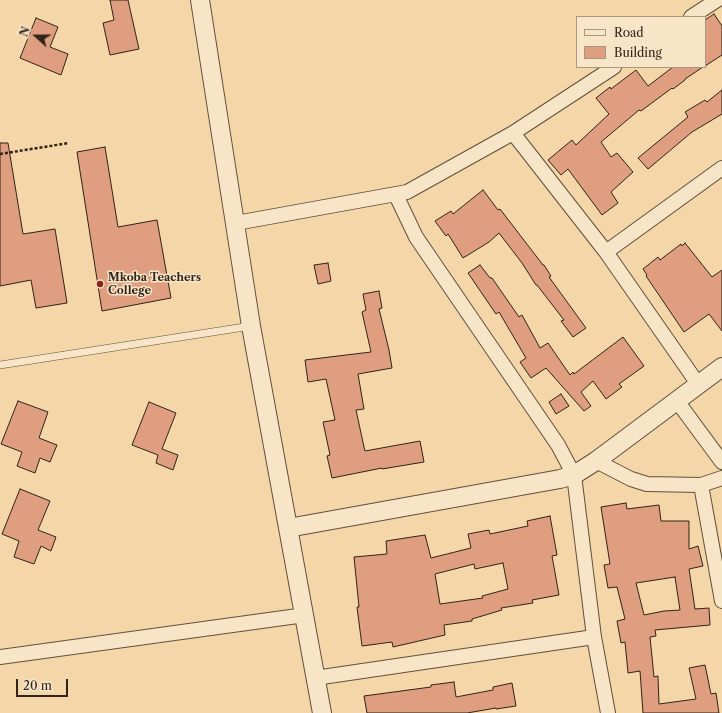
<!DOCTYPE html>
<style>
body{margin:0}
#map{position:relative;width:722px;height:713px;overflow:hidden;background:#f4d6a9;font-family:"Libre Caslon Text",serif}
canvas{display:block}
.legend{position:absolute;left:576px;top:16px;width:130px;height:52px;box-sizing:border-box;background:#f8e4c7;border:1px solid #a89781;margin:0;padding:5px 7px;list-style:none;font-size:12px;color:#302318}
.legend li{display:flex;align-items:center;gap:8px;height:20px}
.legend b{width:20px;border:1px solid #a89781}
.north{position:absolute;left:16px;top:16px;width:40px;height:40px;-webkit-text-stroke:3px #f8e4c7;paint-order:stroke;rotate:291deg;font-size:11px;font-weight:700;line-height:16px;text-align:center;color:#302318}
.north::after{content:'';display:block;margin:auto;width:14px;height:18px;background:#302318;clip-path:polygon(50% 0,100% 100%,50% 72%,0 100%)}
.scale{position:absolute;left:16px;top:679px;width:52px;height:18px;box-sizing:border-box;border:2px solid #302318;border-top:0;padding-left:5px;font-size:12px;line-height:14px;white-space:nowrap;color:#302318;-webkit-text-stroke:3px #f8e4c7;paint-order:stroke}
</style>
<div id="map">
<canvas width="722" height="713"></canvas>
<ul class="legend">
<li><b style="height:5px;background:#f8e4c7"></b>Road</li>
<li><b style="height:11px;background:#df9e80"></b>Building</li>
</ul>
<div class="north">N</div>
<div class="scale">20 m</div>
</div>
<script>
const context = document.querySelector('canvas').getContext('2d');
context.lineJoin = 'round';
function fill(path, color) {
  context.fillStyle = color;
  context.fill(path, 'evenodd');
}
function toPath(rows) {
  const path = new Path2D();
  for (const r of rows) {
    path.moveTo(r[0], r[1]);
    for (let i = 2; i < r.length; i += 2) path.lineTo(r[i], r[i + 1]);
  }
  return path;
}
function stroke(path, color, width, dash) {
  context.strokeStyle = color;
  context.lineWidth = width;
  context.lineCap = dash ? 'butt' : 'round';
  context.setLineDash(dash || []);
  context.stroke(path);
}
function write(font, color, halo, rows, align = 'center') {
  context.font = font + ' "Libre Caslon Text",serif';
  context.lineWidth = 3;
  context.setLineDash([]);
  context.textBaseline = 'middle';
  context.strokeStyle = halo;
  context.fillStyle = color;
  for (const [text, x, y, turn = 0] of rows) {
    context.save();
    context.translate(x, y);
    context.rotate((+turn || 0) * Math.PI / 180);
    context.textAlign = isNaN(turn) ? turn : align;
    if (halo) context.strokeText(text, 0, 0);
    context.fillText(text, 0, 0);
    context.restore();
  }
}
const building = toPath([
 [110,0,128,0,139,49,110,55,103,23,114,20,110,0],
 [714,14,722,26,722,55,705,66,705,20,714,14],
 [36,18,58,27,50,47,68,54,61,75,20,58,36,18],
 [673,67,703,67,685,79,685,80,673,89,672,88,641,111,639,110,601,142,611,157,617,153,633,172,611,192,618,203,602,215,568,169,561,175,548,160,572,140,576,145,609,114,596,98,610,87,611,89,636,70,648,86,673,67],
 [722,90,722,114,692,132,648,169,638,158,688,117,685,112,705,100,707,102,722,90],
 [0,143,8,143,23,234,55,229,67,303,36,308,31,280,0,286,0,143],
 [105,147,118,227,157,220,171,298,102,311,77,152,105,147],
 [483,190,498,210,500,209,543,265,544,265,551,276,549,277,586,328,573,337,561,321,564,320,537,285,536,285,522,263,499,233,489,242,463,258,448,234,446,236,435,221,451,211,453,214,483,190],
 [685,243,712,277,722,270,722,331,709,314,684,332,646,276,647,275,643,269,658,257,660,260,681,244,682,246,685,243],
 [328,263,331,281,318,284,314,265,328,263],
 [480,265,490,278,492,278,519,317,522,315,540,348,548,343,570,375,573,372,574,374,623,337,644,366,619,384,622,387,606,399,593,381,581,392,591,406,584,411,546,368,531,378,520,362,526,358,499,312,496,314,468,273,480,265],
 [379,291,382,308,379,309,389,350,392,368,358,374,364,409,356,410,364,447,365,451,420,441,424,462,382,469,382,468,332,478,327,456,330,455,323,422,335,420,326,379,308,382,305,360,371,352,362,312,366,310,363,294,379,291],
 [561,394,569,406,556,414,549,402,561,394],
 [18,401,48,412,39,438,57,445,50,462,40,458,35,473,17,466,22,452,1,444,18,401],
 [149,402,176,413,162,449,178,455,173,470,156,463,158,455,132,445,149,402],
 [20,489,50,501,38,530,56,537,51,551,41,546,34,564,14,557,19,541,2,534,20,489],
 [626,503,627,509,659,505,661,521,689,521,689,549,698,546,703,566,689,569,695,609,709,608,710,625,655,630,656,636,650,637,654,677,658,676,659,704,696,699,689,668,705,665,711,694,716,693,719,713,643,713,640,671,628,673,625,642,621,643,617,621,625,619,617,587,608,588,604,565,610,564,601,507,626,503],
 [675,577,680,610,664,611,644,615,636,583,675,577],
 [550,516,557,555,552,556,559,595,532,600,533,603,501,608,502,610,472,619,472,621,444,625,445,635,393,647,392,642,362,646,357,607,359,607,354,557,387,554,386,541,425,535,431,558,471,548,468,534,489,530,490,534,528,526,527,521,550,516],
 [503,563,508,589,482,596,483,598,440,604,435,574,474,564,475,569,503,563],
 [454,682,456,697,493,690,493,687,512,683,516,706,496,709,496,708,467,713,367,713,364,696,431,687,431,685,454,682]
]);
fill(building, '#df9e80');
stroke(building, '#302318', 1);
const service = toPath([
 [0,365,251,326]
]);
const minor = toPath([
 [691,17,717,0],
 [513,133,606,252,698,384],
 [396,195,416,237,558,445,574,475,594,637,608,713],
 [236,223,407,192,513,133,614,67],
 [606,252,722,168],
 [677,401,722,462],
 [596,461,631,479,647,484,701,485,722,478],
 [701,485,722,601],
 [0,657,305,615],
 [315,678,594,637]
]);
const tertiary = toPath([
 [200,0,251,326,322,713],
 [288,528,560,479,574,475,596,461,722,367]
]);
stroke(service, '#61503c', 8);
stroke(minor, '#61503c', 16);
stroke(tertiary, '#61503c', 20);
stroke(toPath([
 [0,154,69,143]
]), '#302318', 2.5, [3, 2]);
stroke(service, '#f8e4c7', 7);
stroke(minor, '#f8e4c7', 14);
stroke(tertiary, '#f8e4c7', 18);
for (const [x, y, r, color] of [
 [100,284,4,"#8f2418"]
]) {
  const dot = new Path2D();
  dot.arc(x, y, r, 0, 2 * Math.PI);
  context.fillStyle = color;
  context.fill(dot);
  stroke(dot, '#f8e4c7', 1.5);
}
write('bold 11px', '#302318', '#f8e4c7', [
 ["Mkoba Teachers",108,278],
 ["College",108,291]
], 'left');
</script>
